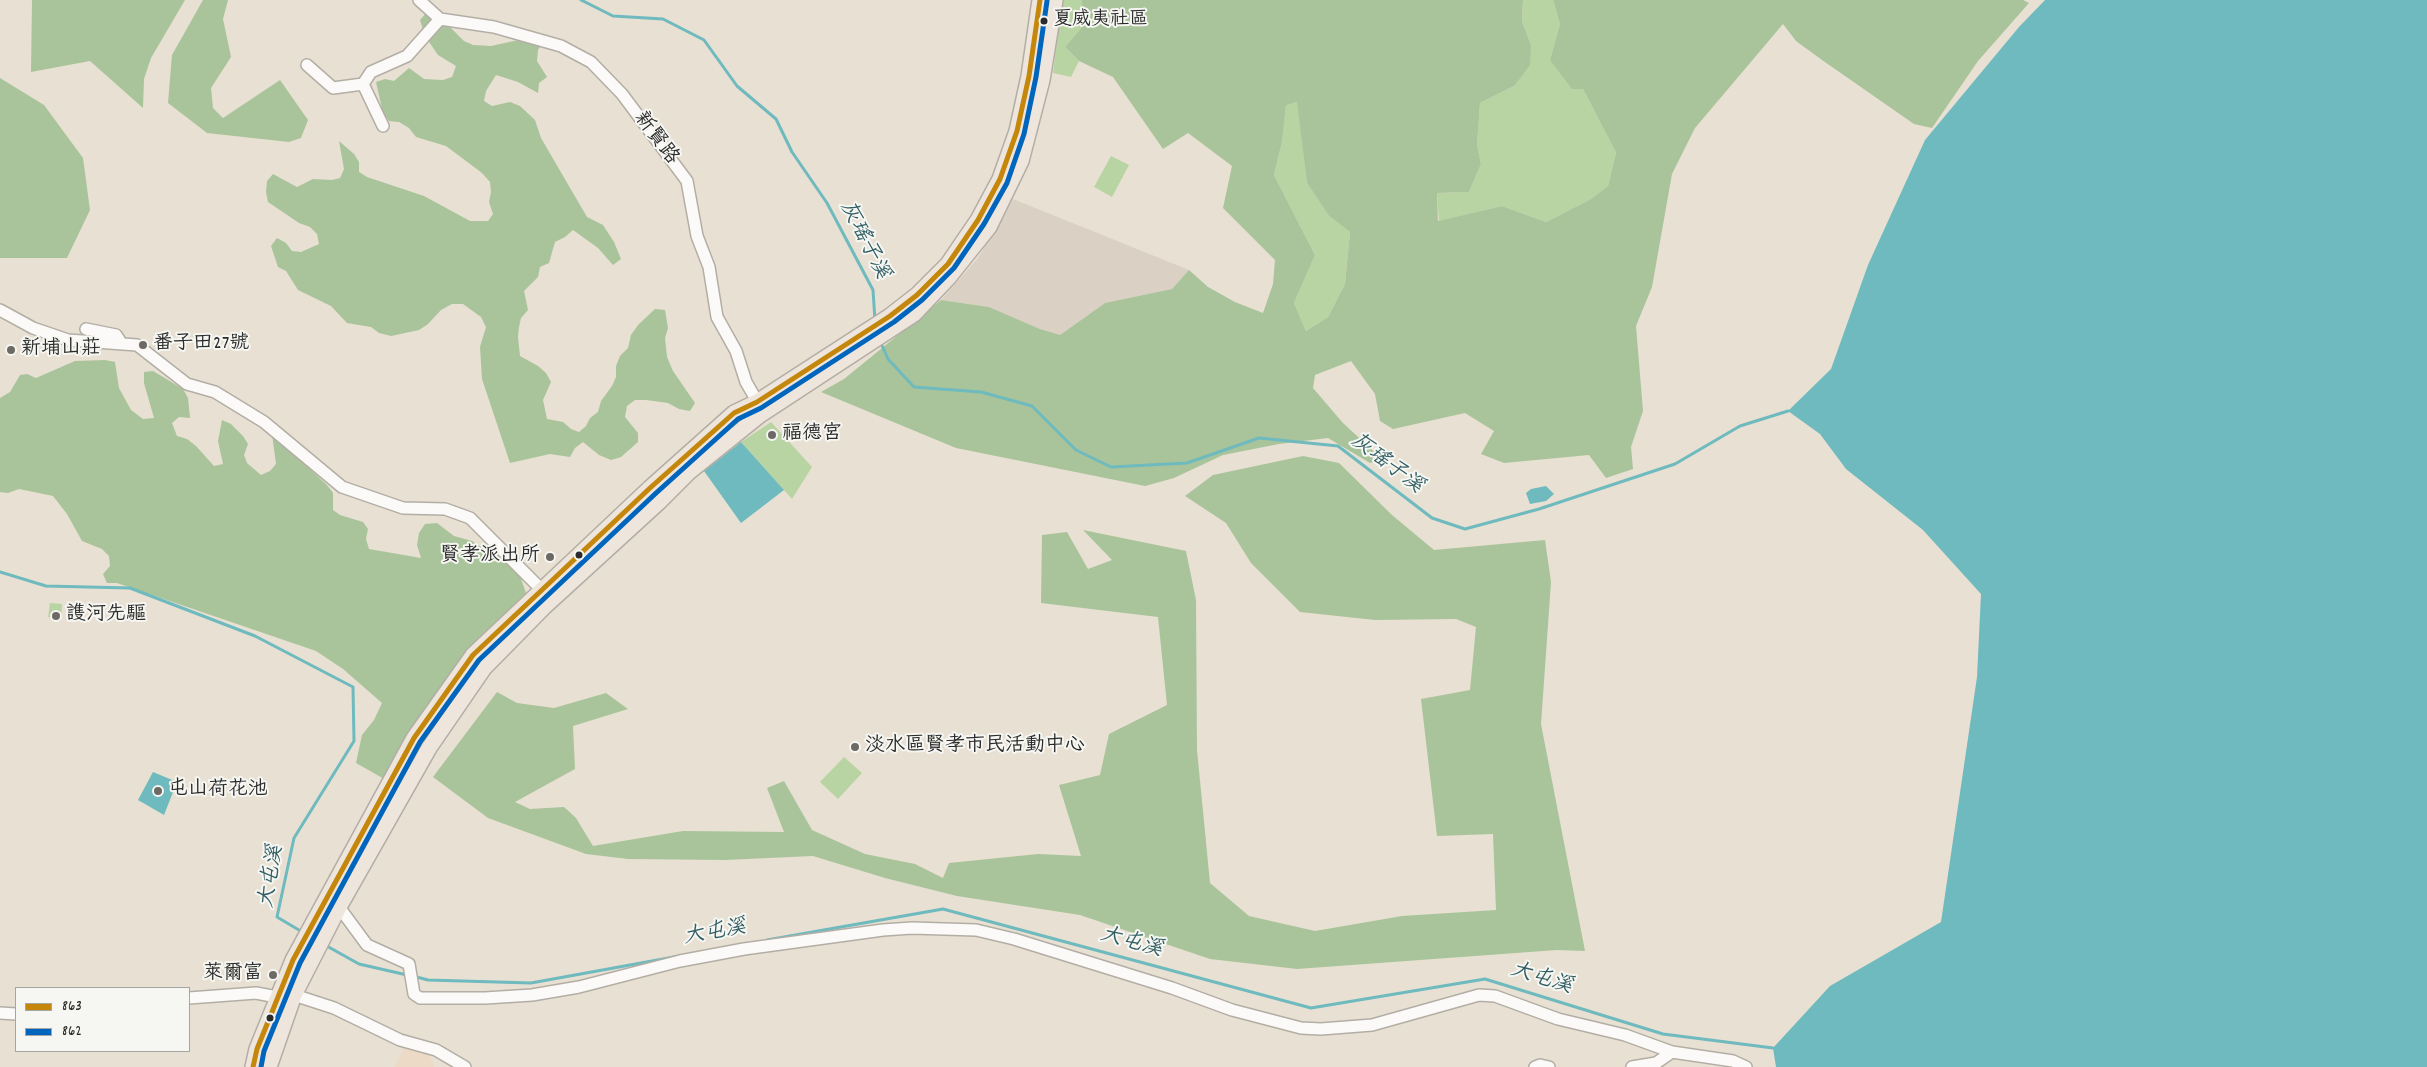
<!DOCTYPE html>
<meta charset="utf-8">
<style>
body{margin:0}
#map{position:relative;width:2427px;height:1067px;overflow:hidden;background:#e8e0d2;font-family:Dekko,sans-serif}
canvas{display:block}
.legend{position:absolute;left:15px;top:987px;width:175px;height:65px;box-sizing:border-box;background:#f6f6f2;border:1px solid #a5a5a2;margin:0;padding:6px 9px;list-style:none;font-size:15px;color:#2b2b2b}
.legend li{display:flex;align-items:center;gap:10px;height:25px}
.legend b{width:25px;border:1px solid #a5a5a2}
</style>
<div id="map">
<canvas width="2427" height="1067"></canvas>
<ul class="legend">
<li><b style="height:6px;background:#c4870b"></b>863</li>
<li><b style="height:6px;background:#0065bd"></b>862</li>
</ul>
</div>
<script>
const context = document.querySelector('canvas').getContext('2d');
context.lineJoin = 'round';
function fill(path, color) {
  context.fillStyle = color;
  context.fill(path, 'evenodd');
}
function toPath(rows) {
  const path = new Path2D();
  for (const r of rows) {
    path.moveTo(r[0], r[1]);
    for (let i = 2; i < r.length; i += 2) path.lineTo(r[i], r[i + 1]);
  }
  return path;
}
function stroke(path, color, width, dash) {
  context.strokeStyle = color;
  context.lineWidth = width;
  context.lineCap = dash ? 'butt' : 'round';
  context.setLineDash(dash || []);
  context.stroke(path);
}
function write(font, color, halo, rows, align = 'center') {
  context.font = font + ' Dekko,"LXGW WenKai TC",sans-serif';
  context.lineWidth = 4;
  context.setLineDash([]);
  context.textBaseline = 'middle';
  context.strokeStyle = halo;
  context.fillStyle = color;
  for (const [text, x, y, turn = 0] of rows) {
    context.save();
    context.translate(x, y);
    context.rotate((+turn || 0) * Math.PI / 180);
    context.textAlign = isNaN(turn) ? turn : align;
    if (halo) context.strokeText(text, 0, 0);
    context.fillText(text, 0, 0);
    context.restore();
  }
}
fill(toPath([
 [405,1045,428,1051,434,1067,395,1067]
]), '#ecdac6');
fill(toPath([
 [1013,199,1189,270,1172,289,1105,303,1060,335,1040,329,989,307,941,300,978,258]
]), '#dad0c4');
fill(toPath([
 [1062,0,1082,0,1082,27,1065,47,1079,61,1071,77,1053,73],
 [1523,0,1553,0,1560,24,1550,60,1583,89,1616,151,1608,186,1591,199,1546,222,1502,206,1439,221,1437,193,1469,192,1481,164,1477,145,1480,103,1514,86,1531,45,1522,21],
 [1298,102,1307,183,1329,216,1350,232,1345,284,1328,317,1306,331,1294,303,1315,255,1274,175,1282,142,1286,104],
 [1111,156,1129,165,1112,197,1094,187],
 [771,422,812,467,792,499,741,442],
 [50,603,62,604,61,619,48,617],
 [844,757,862,773,838,799,820,782]
]), '#b9d4a3');
fill(toPath([
 [32,0,185,0,151,58,144,79,143,108,90,61,31,72],
 [203,0,228,0,223,19,231,57,211,88,213,108,223,118,280,80,308,120,301,138,289,142,207,133,168,103,172,55],
 [1082,0,1523,0,1522,21,1531,45,1530,65,1514,86,1480,103,1477,145,1481,164,1469,192,1437,193,1438,221,1502,206,1546,222,1591,199,1608,186,1616,152,1583,89,1572,89,1550,60,1560,24,1553,0,2023,0,2029,3,1978,61,1932,128,1914,124,1822,60,1796,41,1783,24,1695,128,1672,174,1652,287,1636,326,1643,411,1631,447,1633,469,1606,478,1589,455,1504,463,1481,454,1494,431,1465,413,1393,429,1380,421,1375,394,1351,361,1315,375,1313,388,1343,423,1383,460,1370,463,1328,438,1279,444,1223,455,1174,478,1145,486,956,448,821,392,844,379,941,300,989,307,1040,329,1060,335,1105,303,1172,289,1189,270,1208,287,1235,302,1263,313,1273,284,1275,260,1223,208,1232,166,1188,133,1163,149,1113,77,1079,61,1065,47,1082,27],
 [1297,102,1307,183,1329,216,1350,232,1345,284,1328,317,1306,331,1294,303,1315,255,1274,175,1282,142,1286,105],
 [427,12,451,28,464,41,473,45,491,46,523,39,543,42,538,50,537,61,547,77,539,83,538,93,518,82,496,75,486,91,484,101,492,106,510,102,520,106,535,120,541,138,587,217,603,225,614,242,621,259,613,265,598,248,573,230,565,237,555,242,549,263,540,267,538,277,524,291,528,310,521,318,519,327,518,337,520,356,538,366,546,373,551,382,543,400,547,419,563,422,571,429,579,432,586,426,590,418,598,412,601,401,612,386,616,377,616,366,620,356,628,348,631,335,638,325,655,309,665,310,668,328,665,338,667,357,673,371,695,403,690,411,679,409,668,403,646,400,635,400,627,406,625,417,638,433,638,442,621,457,611,460,599,455,583,442,575,448,570,457,550,454,510,463,482,379,480,347,486,327,481,317,463,304,452,304,441,310,428,324,419,330,391,336,379,333,371,327,347,323,331,306,298,290,286,271,278,267,271,246,277,238,286,243,292,251,301,252,319,244,317,234,310,227,299,223,268,202,266,192,267,181,273,174,297,187,313,179,332,180,340,178,344,169,339,141,354,154,359,162,359,172,367,177,424,196,470,221,488,221,493,214,489,202,491,192,490,182,482,173,446,146,416,137,409,128,399,122,389,121,383,113,376,82,385,79,394,81,409,68,424,79,443,80,452,77,456,66,438,55,425,36,420,20],
 [0,78,44,105,83,158,90,210,67,258,0,258],
 [105,360,115,362,119,388,131,410,143,419,154,418,144,383,144,372,153,371,183,389,188,398,190,418,179,417,172,423,177,436,187,439,196,446,214,466,223,464,218,441,222,420,231,424,243,436,248,444,244,455,247,463,261,475,270,471,276,464,272,434,327,485,333,493,333,510,340,515,363,522,368,529,366,539,369,549,421,558,417,545,419,533,425,524,437,523,454,536,472,541,481,547,502,554,520,576,526,593,442,691,386,780,356,763,362,735,374,720,382,703,343,669,316,651,117,583,107,583,103,574,110,566,109,556,102,549,82,541,67,514,53,496,19,489,8,493,0,492,0,398,10,392,20,375,27,374,36,378,75,361],
 [1303,456,1339,463,1392,515,1434,550,1545,540,1551,582,1541,724,1585,951,1557,950,1297,969,1210,959,1080,915,957,896,885,878,813,856,725,860,628,859,586,854,488,818,433,777,497,692,517,703,554,708,606,693,628,709,573,726,575,769,515,802,530,809,564,807,576,818,593,846,683,831,784,832,767,788,784,781,812,830,865,854,915,864,943,878,949,863,1038,854,1081,856,1059,785,1100,775,1109,734,1167,705,1158,617,1041,603,1042,535,1067,532,1088,569,1112,560,1083,530,1186,551,1196,600,1197,750,1210,883,1249,916,1315,931,1402,916,1496,910,1493,834,1437,836,1421,699,1470,690,1476,627,1456,619,1375,620,1300,612,1251,563,1226,523,1185,496,1213,475]
]), '#a9c49a');
fill(toPath([
 [2045,0,2427,0,2427,1067,1776,1067,1773,1048,1830,986,1941,922,1977,677,1981,594,1923,530,1846,469,1820,434,1788,411,1831,369,1868,265,1925,140,2019,27],
 [741,442,784,490,741,523,704,471],
 [1546,486,1554,494,1546,501,1530,504,1526,493,1531,489],
 [153,772,177,782,164,815,138,800]
]), '#6ebabe');
stroke(toPath([
 [581,0,613,16,663,19,704,40,737,86,776,119,792,152,827,203,873,290,875,321],
 [880,341,888,359,914,387,981,392,1032,406,1076,450,1111,467,1187,463,1259,438,1338,446,1432,518,1465,529,1539,509,1675,464,1740,426,1788,411],
 [0,572,46,586,130,588,255,636,353,687,354,741,294,838,277,917,304,933],
 [767,940,943,909,1311,1008,1485,979,1663,1034,1773,1048],
 [325,945,359,964,407,975],
 [413,976,428,980,531,983,674,957]
]), '#6ebabe', 3);
const minor = toPath([
 [419,0,440,19,494,27,561,46,591,62,622,94,687,181,697,236,709,267,717,317,736,351,746,382,761,408],
 [307,65,333,88,363,84,371,72,407,56,440,19],
 [363,84,383,126],
 [0,310,33,328,68,340,137,345,187,384,215,392,264,422,342,487,403,508,445,509,470,518,547,595],
 [86,329,116,335,122,344],
 [339,907,367,945,409,964,414,994,420,998,485,998,532,995,579,987,680,961,744,949,883,930,912,928,976,930,1014,939,1172,988,1232,1010,1301,1028,1321,1029,1372,1025,1479,995,1495,996,1558,1019,1625,1035,1672,1052,1733,1061,1746,1067],
 [189,998,256,993,277,997,294,995,334,1008,400,1040,436,1050,465,1067],
 [0,1013,16,1014],
 [1535,1067,1540,1065,1549,1067],
 [1632,1067,1656,1063,1672,1052]
]);
const major = toPath([
 [253,1067,257,1049,293,960,414,738,473,655,650,488,734,413,757,402,890,316,917,295,948,264,978,220,1000,179,1017,131,1029,76,1040,0],
 [269,1067,294,995,339,907,429,748,484,668,545,606,660,501,689,472,760,415,914,314,949,277,989,227,1021,161,1042,80,1055,0]
]);
stroke(minor, '#b3aea5', 14);
stroke(major, '#b3aea5', 18);
stroke(minor, '#fcfaf8', 11);
stroke(major, '#eee5dd', 15);
stroke(toPath([
 [253,1067,257,1049,293,960,414,738,473,655,650,488,734,413,757,402,890,316,917,295,948,264,978,220,1000,179,1017,131,1029,76,1040,0]
]), '#c4870b', 5);
stroke(toPath([
 [261,1067,264,1051,300,963,420,742,479,660,655,494,738,419,761,408,894,322,922,300,954,268,984,224,1007,183,1024,134,1036,77,1047,1]
]), '#0065bd', 5);
for (const [x, y, r, color] of [
 [1044,21,4.5,"#2b2b2b"],
 [143,345,5,"#6d6a65"],
 [11,350,5,"#6d6a65"],
 [772,435,5,"#6d6a65"],
 [579,555,4.5,"#2b2b2b"],
 [550,557,5,"#6d6a65"],
 [56,616,5,"#6d6a65"],
 [855,747,5,"#6d6a65"],
 [158,791,5,"#6d6a65"],
 [273,975,5,"#6d6a65"],
 [270,1018,4.5,"#2b2b2b"]
]) {
  const dot = new Path2D();
  dot.arc(x, y, r, 0, 2 * Math.PI);
  context.fillStyle = color;
  context.fill(dot);
  stroke(dot, '#f6f6f2', 2);
}
write('19px', '#2b2b2b', '#f6f6f2', [
 ["夏威夷社區",1053,21]
], 'left');
write('20px', '#2b2b2b', '#f6f6f2', [
 ["新賢路",655,139,53]
]);
write('20px', '#2b2b2b', '#f6f6f2', [
 ["番子田27號",153,345],
 ["新埔山莊",21,350],
 ["福德宮",782,435],
 ["賢孝派出所",540,557,"right"],
 ["謢河先驅",66,616],
 ["淡水區賢孝市民活動中心",865,747],
 ["屯山荷花池",168,791],
 ["萊爾富",263,975,"right"]
], 'left');
write('italic 21px', '#315e63', '#f6f6f2', [
 ["灰瑤子溪",863,241,63],
 ["灰瑤子溪",1386,465,37],
 ["大屯溪",273,877,-81],
 ["大屯溪",715,934,-10],
 ["大屯溪",1131,944,15],
 ["大屯溪",1541,980,17]
]);
</script>
